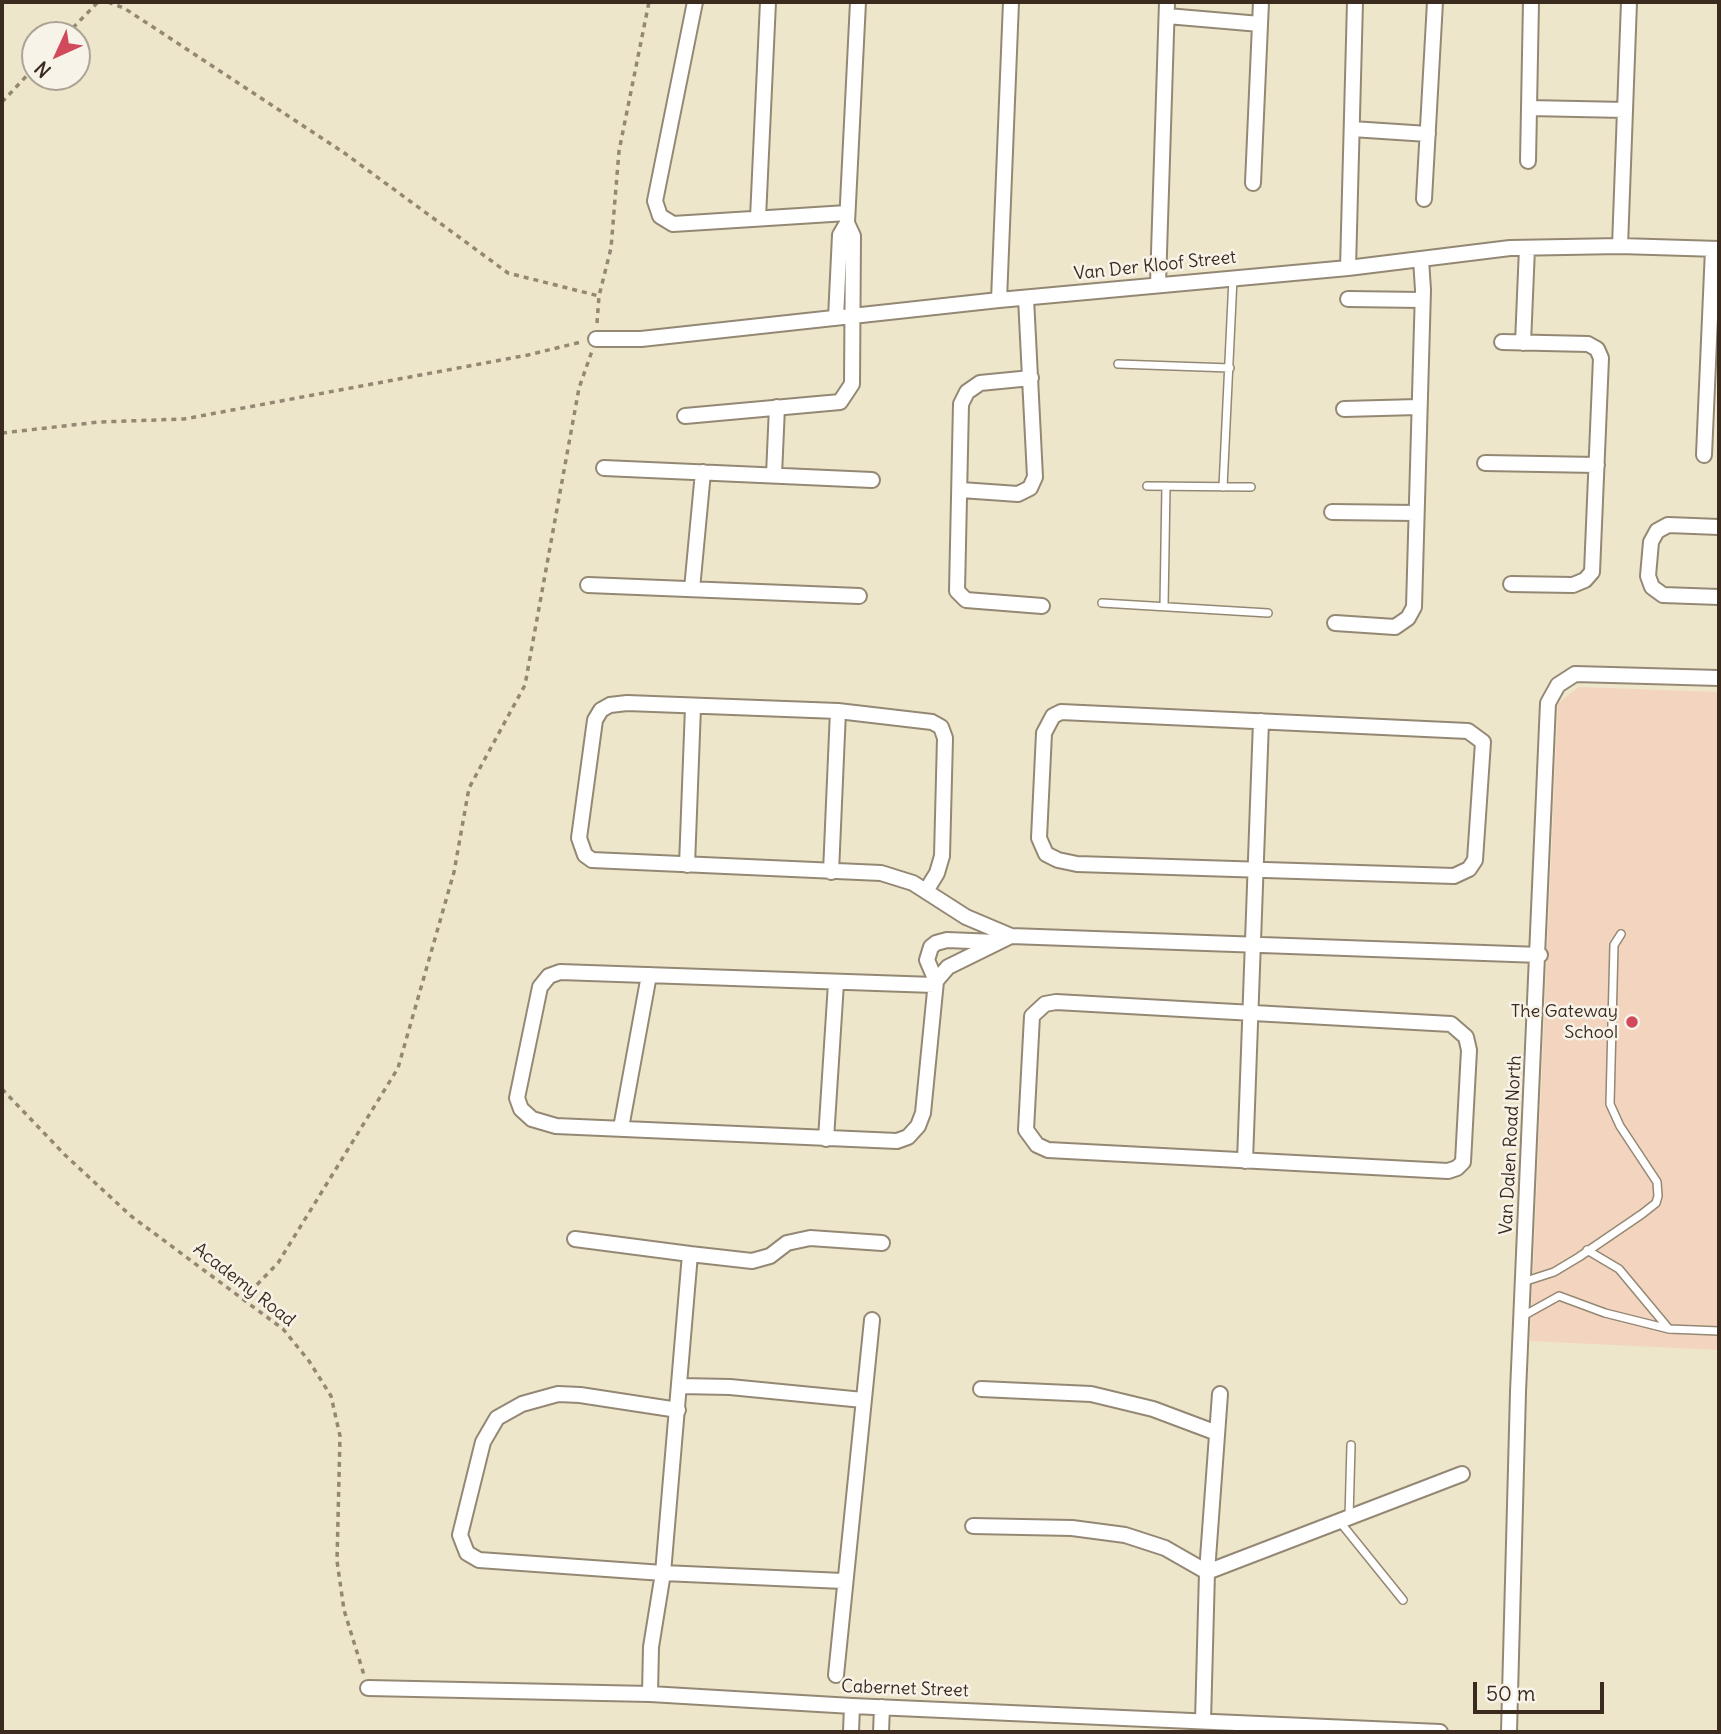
<!DOCTYPE html>
<style>
body{margin:0}
#map{position:relative;width:1721px;height:1734px;overflow:hidden;background:#eee6cb;font-family:Delius,sans-serif}
canvas{display:block}
.frame{position:absolute;inset:0;border:4px solid #3b2a1e;pointer-events:none}
.north{position:absolute;left:21px;top:21px;width:70px;height:70px;box-sizing:border-box;background:#f7f3e8;border:2px solid #aca397;border-radius:50%;rotate:225deg;font-size:19px;font-weight:700;line-height:28px;text-align:center;color:#3b2a1e}
.north::after{content:'';display:block;margin:auto;width:24px;height:32px;background:#d1495b;clip-path:polygon(50% 0,100% 100%,50% 72%,0 100%)}
.scale{position:absolute;left:1473px;top:1682px;width:131px;height:32px;box-sizing:border-box;border:4px solid #3b2a1e;border-top:0;padding-left:9px;font-size:21px;line-height:24px;white-space:nowrap;color:#3b2a1e;-webkit-text-stroke:5px #f7f3e8;paint-order:stroke}
</style>
<div id="map">
<canvas width="1721" height="1734"></canvas>
<div class="frame"></div>
<div class="north">N</div>
<div class="scale">50 m</div>
</div>
<script>
const context = document.querySelector('canvas').getContext('2d');
context.lineJoin = 'round';
function fill(path, color) {
  context.fillStyle = color;
  context.fill(path, 'evenodd');
}
function toPath(rows) {
  const path = new Path2D();
  for (const r of rows) {
    path.moveTo(r[0], r[1]);
    for (let i = 2; i < r.length; i += 2) path.lineTo(r[i], r[i + 1]);
  }
  return path;
}
function stroke(path, color, width, dash) {
  context.strokeStyle = color;
  context.lineWidth = width;
  context.lineCap = dash ? 'butt' : 'round';
  context.setLineDash(dash || []);
  context.stroke(path);
}
function write(font, color, halo, rows, align = 'center') {
  context.font = font + ' Delius,sans-serif';
  context.lineWidth = 5;
  context.setLineDash([]);
  context.textBaseline = 'middle';
  context.strokeStyle = halo;
  context.fillStyle = color;
  for (const [text, x, y, turn = 0] of rows) {
    context.save();
    context.translate(x, y);
    context.rotate((+turn || 0) * Math.PI / 180);
    context.textAlign = isNaN(turn) ? turn : align;
    if (halo) context.strokeText(text, 0, 0);
    context.fillText(text, 0, 0);
    context.restore();
  }
}
fill(toPath([
 [1579,687,1719,692,1719,1350,1530,1341,1558,703]
]), '#f3d4bf');
const lane = toPath([
 [1118,364,1230,368],
 [1147,486,1251,487],
 [1223,487,1233,278],
 [1102,603,1268,613],
 [1164,606,1166,486],
 [1587,1250,1619,1269,1669,1329],
 [1523,1282,1554,1272,1579,1257,1642,1214,1656,1203,1658,1196,1657,1182,1620,1126,1610,1104,1614,945,1621,934],
 [1523,1316,1559,1296,1605,1313,1669,1329,1719,1331],
 [1349,1518,1351,1445],
 [1340,1522,1403,1600]
]);
const street = toPath([
 [695,2,655,201,660,216,673,224,847,213],
 [1167,16,1260,24],
 [1529,108,1625,110],
 [1352,129,1428,134],
 [1528,161,1531,2],
 [1253,183,1261,2],
 [1424,199,1435,2],
 [758,218,768,2],
 [1620,246,1629,2],
 [1348,268,1355,2],
 [1158,284,1167,2],
 [1348,299,1422,300],
 [999,300,1011,2],
 [836,318,840,235,847,223],
 [596,339,641,339,999,300,1348,268,1510,248,1620,246,1719,249],
 [1502,342,1588,344,1597,349,1601,358,1592,572,1585,580,1573,585,1511,584],
 [1523,343,1527,248],
 [1031,378,980,383,967,392,961,404,957,591,966,600,1042,606],
 [1344,409,1418,407],
 [685,416,840,402,852,384,853,236,847,223,858,2],
 [1704,455,1713,249],
 [1485,463,1597,465],
 [604,468,872,480],
 [774,475,777,407],
 [961,490,1018,494,1030,488,1035,477,1026,298],
 [1332,512,1416,513],
 [1719,527,1668,525,1657,531,1651,542,1648,576,1652,587,1663,595,1719,597],
 [588,585,859,596],
 [692,589,703,472],
 [1335,623,1395,627,1408,618,1414,607,1423,290,1421,259],
 [1061,712,1468,731,1483,742,1475,860,1469,869,1454,876,1077,864,1058,860,1046,854,1039,838,1044,733,1053,716,1061,712],
 [687,865,693,707],
 [831,872,838,711],
 [926,891,937,873,942,856,945,738,941,727,932,722,838,711,627,703,610,705,601,710,595,720,579,838,585,855,592,860,881,873,913,883,966,917,1011,936,1540,955],
 [936,981,927,960,931,947,936,943,947,940,996,942],
 [934,985,560,972,549,976,540,987,517,1098,521,1109,532,1119,556,1126,897,1141,908,1137,918,1126,923,1113,936,981,948,967,1011,936],
 [1056,1002,1451,1024,1466,1037,1469,1050,1463,1162,1457,1168,1448,1171,1048,1150,1037,1145,1026,1130,1032,1016,1045,1004,1056,1002],
 [621,1128,649,975],
 [826,1139,836,983],
 [1245,1161,1261,721],
 [575,1239,690,1254,663,1573,651,1647,650,1694],
 [690,1254,752,1261,770,1256,787,1243,810,1238,882,1243],
 [680,1386,730,1387,863,1400],
 [981,1389,1091,1394,1153,1409,1217,1433],
 [678,1410,580,1395,558,1394,522,1404,497,1418,483,1442,460,1535,467,1553,479,1560,663,1573,843,1581],
 [973,1526,1072,1528,1125,1535,1165,1548,1207,1572,1462,1474],
 [836,1675,872,1320],
 [368,1688,650,1694,852,1706,1440,1732],
 [1203,1721,1207,1572,1220,1394],
 [851,1732,852,1706],
 [881,1732,882,1707],
 [1509,1732,1518,1392,1548,703,1558,685,1575,674,1719,678]
]);
stroke(lane, '#948874', 10);
stroke(street, '#948874', 18);
stroke(toPath([
 [108,2,124,8,343,152,508,273,599,296],
 [66,35,98,2],
 [2,102,35,67],
 [597,323,599,296,611,248,619,151,649,2],
 [2,433,99,422,184,419,528,355,581,342],
 [2,1089,65,1155,131,1216,283,1329,309,1361,331,1396,340,1436,337,1561,344,1610,364,1675],
 [243,1299,278,1263,398,1068,454,872,469,788,525,685,579,388,592,351]
]), '#948874', 3.5, [5, 5]);
stroke(lane, '#fff', 7);
stroke(street, '#fff', 14);
for (const [x, y, r, color] of [
 [1632,1022,7,"#d1495b"]
]) {
  const dot = new Path2D();
  dot.arc(x, y, r, 0, 2 * Math.PI);
  context.fillStyle = color;
  context.fill(dot);
  stroke(dot, '#f7f3e8', 2.5);
}
write('18px', '#3b2a1e', '#f7f3e8', [
 ["Van Der Kloof Street",1155,266,-6],
 ["Van Dalen Road North",1511,1145,-87],
 ["Academy Road",244,1285,38],
 ["Cabernet Street",905,1689,2]
]);
write('18px', '#3b2a1e', '#f7f3e8', [
 ["The Gateway",1618,1012],
 ["School",1618,1033]
], 'right');
</script>
